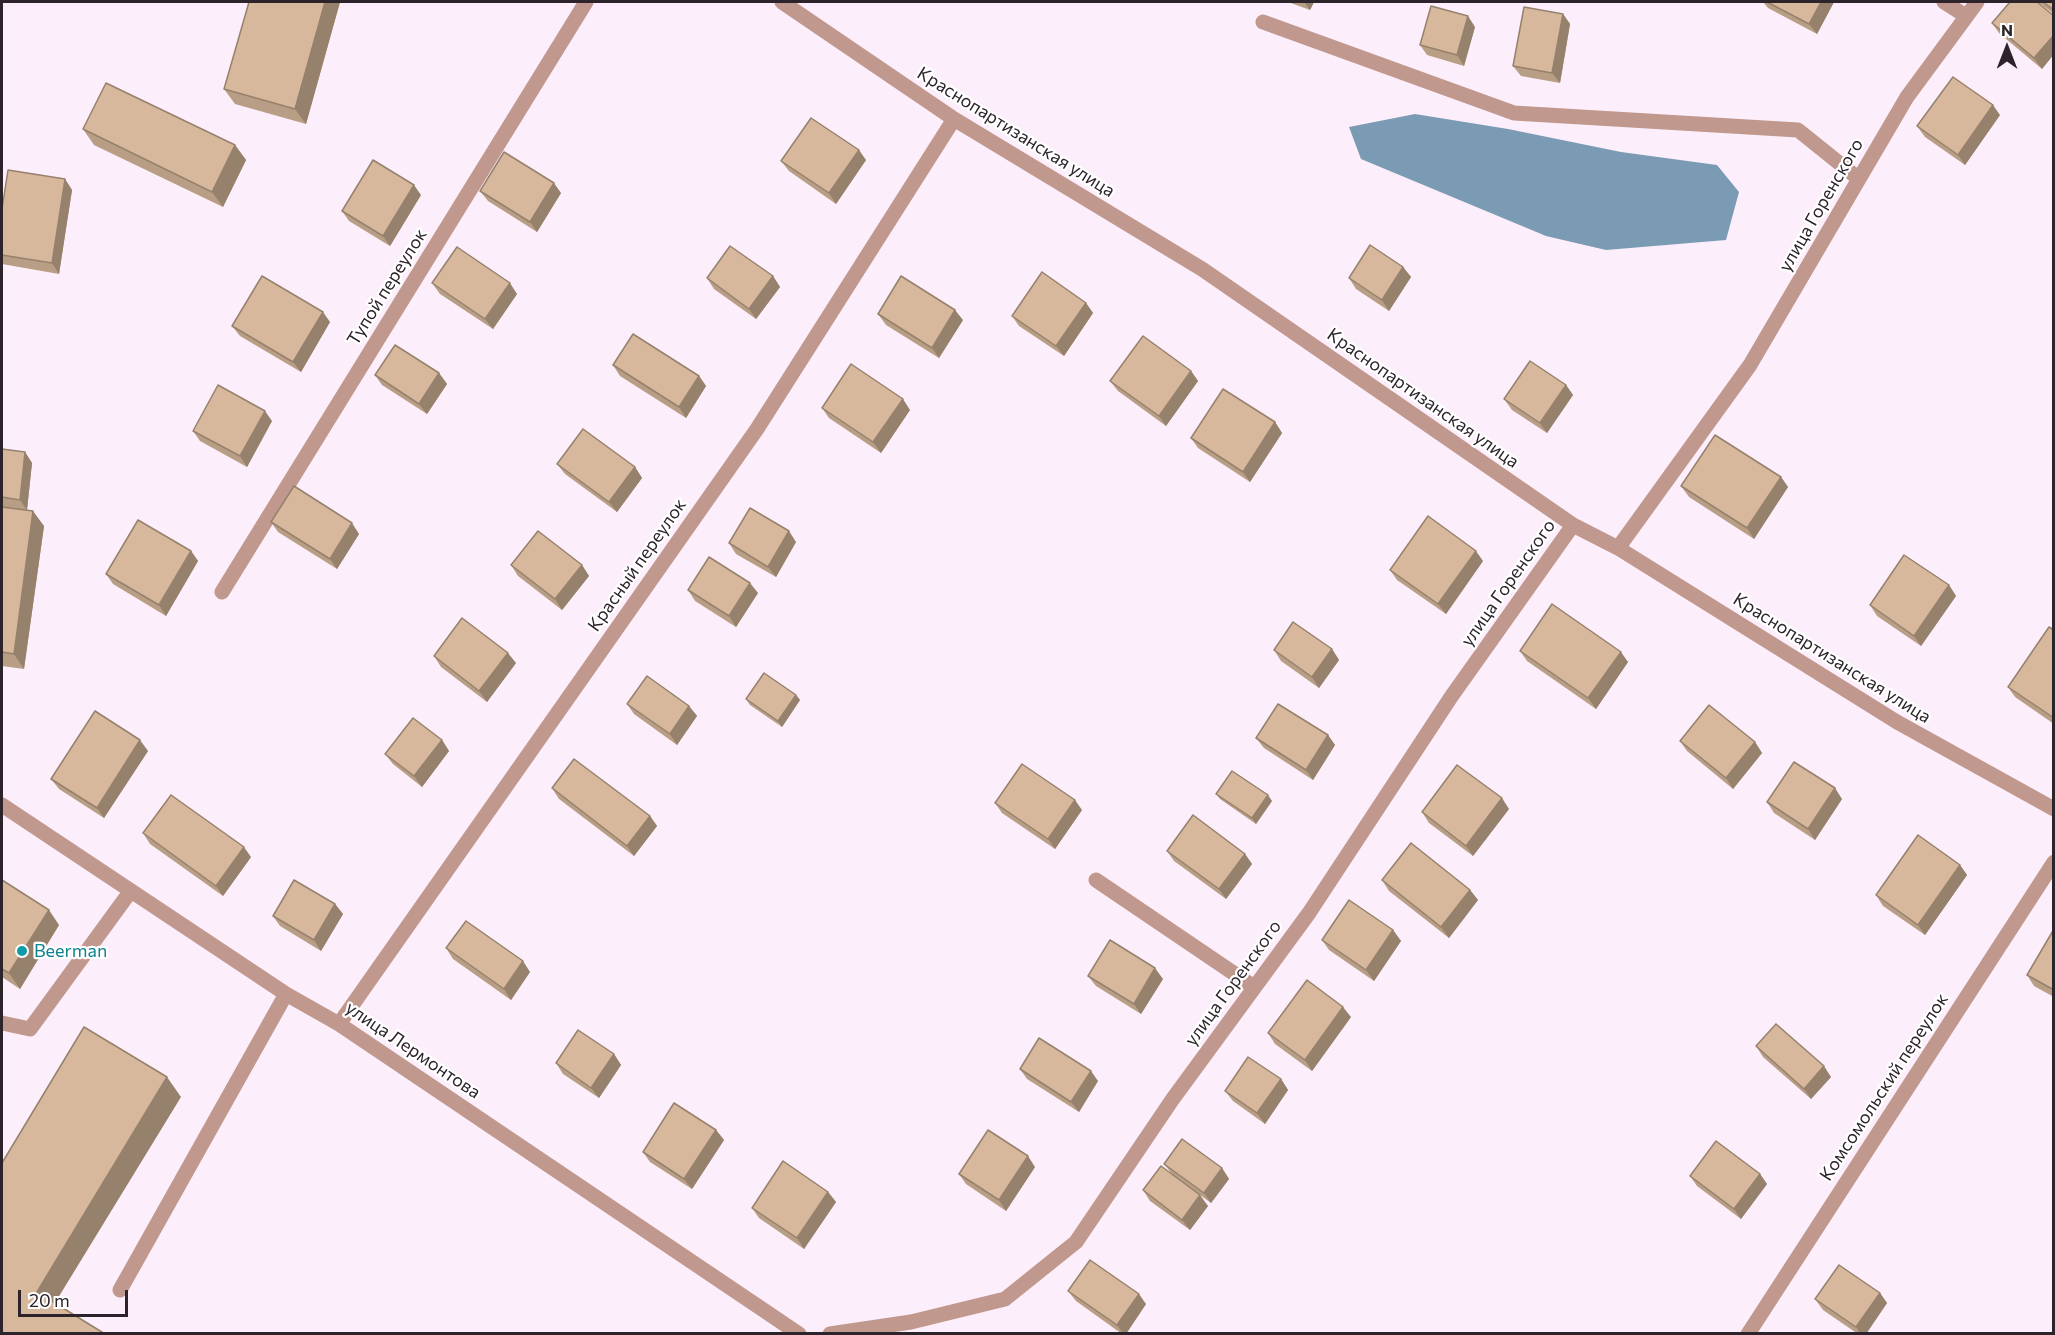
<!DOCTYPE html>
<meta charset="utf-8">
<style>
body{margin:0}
#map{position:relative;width:2055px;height:1335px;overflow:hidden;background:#fdeefb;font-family:Commissioner,sans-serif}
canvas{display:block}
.frame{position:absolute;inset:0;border:3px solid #2c232b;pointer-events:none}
.north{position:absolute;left:1977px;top:18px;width:60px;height:60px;-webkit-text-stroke:4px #fff;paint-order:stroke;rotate:0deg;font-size:16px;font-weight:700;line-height:24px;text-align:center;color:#2c232b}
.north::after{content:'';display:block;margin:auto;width:21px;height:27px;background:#2c232b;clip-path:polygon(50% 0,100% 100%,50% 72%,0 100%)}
.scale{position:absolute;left:18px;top:1290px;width:110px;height:27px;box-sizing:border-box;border:3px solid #2c232b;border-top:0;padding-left:8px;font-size:18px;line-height:21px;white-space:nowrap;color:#2c232b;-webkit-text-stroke:4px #fff;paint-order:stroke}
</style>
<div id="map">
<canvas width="2055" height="1335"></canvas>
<div class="frame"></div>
<div class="north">N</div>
<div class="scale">20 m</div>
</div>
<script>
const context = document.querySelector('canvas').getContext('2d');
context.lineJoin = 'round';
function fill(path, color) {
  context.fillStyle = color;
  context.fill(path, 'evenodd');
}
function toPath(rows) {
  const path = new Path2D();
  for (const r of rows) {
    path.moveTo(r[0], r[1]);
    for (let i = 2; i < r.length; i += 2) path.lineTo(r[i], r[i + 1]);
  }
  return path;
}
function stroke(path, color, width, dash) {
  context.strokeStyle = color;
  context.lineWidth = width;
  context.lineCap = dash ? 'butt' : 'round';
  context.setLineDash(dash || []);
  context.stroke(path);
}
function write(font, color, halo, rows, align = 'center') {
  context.font = font + ' Commissioner,sans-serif';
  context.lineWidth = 4.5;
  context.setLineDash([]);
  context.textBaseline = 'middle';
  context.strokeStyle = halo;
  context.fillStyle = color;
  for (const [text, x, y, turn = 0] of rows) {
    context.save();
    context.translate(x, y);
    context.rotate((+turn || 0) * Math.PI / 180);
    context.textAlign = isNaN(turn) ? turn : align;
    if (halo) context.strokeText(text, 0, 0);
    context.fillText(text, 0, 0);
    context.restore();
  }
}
fill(toPath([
 [1415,114,1508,129,1621,152,1717,165,1739,192,1726,240,1606,250,1546,236,1361,159,1349,127]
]), '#7b9bb4');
stroke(toPath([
 [782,2,954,119,1202,269,1573,525,1618,548,1897,722,2054,809],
 [1944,2,1966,16],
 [1263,22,1514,113,1798,130,1859,179],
 [1618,548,1750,365,1907,97,1977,2],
 [222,592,586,2],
 [2,805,286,994,339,1024,799,1334],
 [1096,880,1254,987],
 [2,1023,30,1029,130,892],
 [339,1024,757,429,954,119],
 [120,1290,286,994],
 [830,1334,911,1322,1005,1299,1076,1242,1172,1100,1309,913,1451,697,1573,525],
 [1748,1334,2054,862]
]), '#c0988e', 15);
fill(toPath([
 [249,2,340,2,306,124,235,104,224,89],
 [1288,2,1314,2,1310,10],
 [1763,2,1834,2,1817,34,1768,8],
 [2038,2,2054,2,2054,14],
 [1563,14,1570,24,1560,83,1521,76,1513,66],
 [2054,16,2054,54,2042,69,1999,33,1992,23],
 [1475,27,1464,66,1427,55,1420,45],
 [2000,115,1965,165,1925,137,1917,126],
 [83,129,235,145,246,160,223,207,94,145],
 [866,160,836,204,789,171,781,161],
 [65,179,72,190,59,274,2,264,2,209],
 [480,191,561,193,537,232,488,201],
 [421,195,390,246,349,221,342,211],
 [1403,267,1411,277,1389,311,1356,289,1349,278],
 [773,276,780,287,756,319,714,289,707,278],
 [432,283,517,294,493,329,440,294],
 [1086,303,1093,313,1064,356,1019,326,1012,316],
 [878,314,963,320,939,358,886,325],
 [330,322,301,372,240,336,232,326],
 [613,365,699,376,706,386,686,418,620,376],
 [1191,371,1198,381,1166,426,1118,391,1110,381],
 [439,373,447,384,427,414,382,385,375,375],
 [1566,385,1573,395,1547,433,1512,410,1504,399],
 [822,408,910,410,881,453,829,418],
 [272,421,247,467,200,441,193,431],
 [1275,422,1282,433,1250,482,1198,448,1191,438],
 [2,449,25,452,32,463,27,510,44,526,24,669,2,666],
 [557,464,635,467,642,478,617,512,565,474],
 [1781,477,1788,487,1754,539,1689,497,1681,486],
 [271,522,359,534,337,569,278,532],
 [796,542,776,577,736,554,729,543],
 [191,551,198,561,166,616,113,584,106,574],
 [1483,561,1446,614,1397,580,1390,570],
 [511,565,582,565,589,576,562,610,518,576],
 [1949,585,1956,596,1921,646,1877,616,1870,605],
 [688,590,758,593,736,627,695,601],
 [2054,630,2054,724,2015,697,2008,687],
 [1332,649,1339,660,1319,688,1281,661,1274,650],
 [1520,651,1628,662,1596,709,1527,661],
 [434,656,516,663,487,702,441,667],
 [796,695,800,700,782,727,750,705,746,699],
 [627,704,689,706,697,716,677,745,634,714],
 [1328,735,1335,745,1313,780,1264,748,1256,738],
 [442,740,449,751,422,787,393,764,385,754],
 [1680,741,1755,742,1762,753,1733,789,1687,751],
 [148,751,104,818,59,789,51,779],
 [552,788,650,816,657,826,634,856,559,799],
 [1216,794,1272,801,1256,824,1220,799],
 [1842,799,1815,840,1774,813,1767,802],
 [995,803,1082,810,1055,849,1002,813],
 [1509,809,1473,856,1429,823,1422,812],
 [143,833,251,857,223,896,150,844],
 [1167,851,1245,854,1252,864,1226,899,1174,861],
 [1960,865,1967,875,1925,935,1883,906,1876,895],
 [2,880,59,925,20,989,2,977],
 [1382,880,1470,890,1478,900,1449,938,1389,891],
 [335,904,343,914,321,951,280,926,273,916],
 [2054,929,2054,997,2034,986,2027,975],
 [1393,930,1401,941,1374,981,1329,950,1322,940],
 [446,948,530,972,511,1000,453,959],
 [1088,976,1163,979,1141,1014,1096,986],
 [1351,1017,1312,1071,1275,1044,1268,1033],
 [1756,1046,1831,1077,1811,1099,1763,1057],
 [614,1054,621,1065,599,1098,563,1074,556,1063],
 [1020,1069,1098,1081,1079,1112,1027,1079],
 [1281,1079,1288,1090,1265,1124,1233,1101,1225,1091],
 [716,1130,724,1140,692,1189,650,1162,643,1152],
 [1164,1164,1222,1168,1229,1179,1211,1203,1174,1176,1208,1206,1190,1230,1150,1201,1143,1190,1172,1174],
 [1035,1167,1006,1211,966,1184,959,1174],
 [1760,1174,1767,1184,1741,1219,1697,1186,1690,1176],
 [828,1192,836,1202,804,1249,759,1218,752,1208],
 [1068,1291,1146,1304,1126,1334,1122,1334,1076,1301],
 [1880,1293,1887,1303,1866,1334,1858,1334,1823,1310,1815,1299]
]), '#b99e86');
fill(toPath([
 [325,2,340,2,306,124,295,109],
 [1304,2,1314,2,1310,10],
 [1821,2,1834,2,1817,34,1809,24],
 [1563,14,1570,24,1560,83,1552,73],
 [1468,16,1475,27,1464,66,1457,55],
 [2054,35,2054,54,2042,69,2034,58],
 [1993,105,2000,115,1965,165,1958,155],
 [235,145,246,160,223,207,212,192],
 [859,150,866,160,836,204,829,193],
 [65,179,72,190,59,274,52,263],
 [554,183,561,193,537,232,530,222],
 [414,185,421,195,390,246,383,236],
 [1403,267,1411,277,1389,311,1382,300],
 [773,276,780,287,756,319,749,309],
 [510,283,517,294,493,329,485,319],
 [1086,303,1093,313,1064,356,1056,346],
 [955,310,963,320,939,358,932,348],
 [323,312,330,322,301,372,293,362],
 [1191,371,1198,381,1166,426,1159,416],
 [439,373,447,384,427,414,419,404],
 [699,376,706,386,686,418,679,407],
 [1566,385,1573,395,1547,433,1540,423],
 [903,399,910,410,881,453,873,442],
 [265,411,272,421,247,467,240,456],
 [1275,422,1282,433,1250,482,1243,472],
 [25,452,32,463,27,510,20,500],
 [635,467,642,478,617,512,609,502],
 [1781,477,1788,487,1754,539,1747,528],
 [33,511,44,526,24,669,14,654],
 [352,523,359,534,337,569,330,559],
 [789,531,796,542,776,577,768,567],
 [191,551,198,561,166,616,159,605],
 [1476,551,1483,561,1446,614,1438,604],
 [582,565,589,576,562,610,555,599],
 [750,583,758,593,736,627,729,616],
 [1949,585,1956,596,1921,646,1914,636],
 [1332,649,1339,660,1319,688,1312,677],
 [1621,652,1628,662,1596,709,1588,698],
 [508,653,516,663,487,702,479,691],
 [796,695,800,700,782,727,778,721],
 [689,706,697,716,677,745,670,734],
 [1328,735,1335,745,1313,780,1306,770],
 [140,740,148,751,104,818,97,808],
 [442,740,449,751,422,787,414,776],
 [1755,742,1762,753,1733,789,1726,778],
 [1835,788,1842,799,1815,840,1808,829],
 [1268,795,1272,801,1256,824,1252,818],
 [1502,798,1509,809,1473,856,1466,846],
 [1075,800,1082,810,1055,849,1048,839],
 [650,816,657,826,634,856,627,846],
 [244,847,251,857,223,896,216,886],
 [1245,854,1252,864,1226,899,1219,889],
 [1960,865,1967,875,1925,935,1918,925],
 [1470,890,1478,900,1449,938,1441,927],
 [335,904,343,914,321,951,314,940],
 [49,910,59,925,20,989,9,973],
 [1393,930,1401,941,1374,981,1366,970],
 [523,961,530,972,511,1000,504,989],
 [1155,968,1163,979,1141,1014,1134,1004],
 [1343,1007,1351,1017,1312,1071,1305,1060],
 [614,1054,621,1065,599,1098,591,1088],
 [1824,1066,1831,1077,1811,1099,1804,1089],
 [1091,1071,1098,1081,1079,1112,1071,1102],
 [167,1077,181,1097,50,1311,37,1292],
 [1281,1079,1288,1090,1265,1124,1257,1113],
 [716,1130,724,1140,692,1189,684,1179],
 [1028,1156,1035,1167,1006,1211,999,1200],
 [1222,1168,1229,1179,1211,1203,1204,1193],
 [1760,1174,1767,1184,1741,1219,1734,1209],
 [828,1192,836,1202,804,1249,797,1238],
 [1200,1195,1208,1206,1190,1230,1182,1220],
 [1880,1293,1887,1303,1866,1334,1861,1334,1856,1327],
 [1139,1294,1146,1304,1126,1334,1123,1334,1117,1325]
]), '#96816d');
const building = toPath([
 [249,2,325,2,295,109,224,89,249,2],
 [1767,2,1821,2,1809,24,1767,2],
 [2010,2,2037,2,2054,16,2054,35,2034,58,1992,23,2010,2],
 [2043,2,2054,2,2054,10,2043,2],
 [1431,6,1468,16,1457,55,1420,45,1431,6],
 [1524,7,1563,14,1552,73,1513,66,1524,7],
 [1953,77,1993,105,1958,155,1917,126,1953,77],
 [106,83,235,145,212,192,83,129,106,83],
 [811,118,859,150,829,193,781,161,811,118],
 [504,152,554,183,530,222,480,191,504,152],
 [373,160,414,185,383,236,342,211,373,160],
 [8,170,65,179,52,263,2,255,2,209,8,170],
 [1370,245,1403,267,1382,300,1349,278,1370,245],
 [730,246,773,276,749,309,707,278,730,246],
 [457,247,510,283,485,319,432,283,457,247],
 [1042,272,1086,303,1056,346,1012,316,1042,272],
 [262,276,323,312,293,362,232,326,262,276],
 [901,276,955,310,932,348,878,314,901,276],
 [633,334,699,376,679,407,613,365,633,334],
 [1143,336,1191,371,1159,416,1110,381,1143,336],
 [395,345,439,373,419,404,375,375,395,345],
 [1530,361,1566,385,1540,423,1504,399,1530,361],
 [851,364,903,399,873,442,822,408,851,364],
 [218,385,265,411,240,456,193,431,218,385],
 [1223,389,1275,422,1243,472,1191,438,1223,389],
 [583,429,635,467,609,502,557,464,583,429],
 [1715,435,1781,477,1747,528,1681,486,1715,435],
 [2,449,25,452,20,500,2,497,2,449],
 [294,486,352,523,330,559,271,522,294,486],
 [2,507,33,511,14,654,2,652,2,507],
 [750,508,789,531,768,567,729,543,750,508],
 [1428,516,1476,551,1438,604,1390,570,1428,516],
 [138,520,191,551,159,605,106,574,138,520],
 [538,531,582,565,555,599,511,565,538,531],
 [1904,555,1949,585,1914,636,1870,605,1904,555],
 [709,557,750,583,729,616,688,590,709,557],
 [1552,604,1621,652,1588,698,1520,651,1552,604],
 [462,618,508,653,479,691,434,656,462,618],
 [1293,622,1332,649,1312,677,1274,650,1293,622],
 [2049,627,2054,630,2054,718,2008,687,2049,627],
 [764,673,796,695,778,721,746,699,764,673],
 [647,676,689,706,670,734,627,704,647,676],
 [1278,704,1328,735,1306,770,1256,738,1278,704],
 [1709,705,1755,742,1726,778,1680,741,1709,705],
 [95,711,140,740,97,808,51,779,95,711],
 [413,718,442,740,414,776,385,754,413,718],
 [574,759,650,816,627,846,552,788,574,759],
 [1794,762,1835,788,1808,829,1767,802,1794,762],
 [1022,764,1075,800,1048,839,995,803,1022,764],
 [1457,765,1502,798,1466,846,1422,812,1457,765],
 [1232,771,1268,795,1252,818,1216,794,1232,771],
 [171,795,244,847,216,886,143,833,171,795],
 [1193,815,1245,854,1219,889,1167,851,1193,815],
 [1918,835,1960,865,1918,925,1876,895,1918,835],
 [1411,843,1470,890,1441,927,1382,880,1411,843],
 [2,880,49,910,9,973,2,969,2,880],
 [294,880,335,904,314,940,273,916,294,880],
 [1349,900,1393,930,1366,970,1322,940,1349,900],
 [466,921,523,961,504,989,446,948,466,921],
 [2054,929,2054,990,2027,975,2054,929],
 [1110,940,1155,968,1134,1004,1088,976,1110,940],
 [1307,980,1343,1007,1305,1060,1268,1033,1307,980],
 [1776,1024,1824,1066,1804,1089,1756,1046,1776,1024],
 [84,1027,167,1077,37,1292,105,1334,2,1334,2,1163,84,1027],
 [578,1030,614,1054,591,1088,556,1063,578,1030],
 [1039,1038,1091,1071,1071,1102,1020,1069,1039,1038],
 [1248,1057,1281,1079,1257,1113,1225,1091,1248,1057],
 [674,1103,716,1130,684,1179,643,1152,674,1103],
 [988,1130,1028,1156,999,1200,959,1174,988,1130],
 [1182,1139,1222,1168,1204,1193,1164,1164,1182,1139],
 [1716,1141,1760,1174,1734,1209,1690,1176,1716,1141],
 [783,1161,828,1192,797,1238,752,1208,783,1161],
 [1161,1166,1200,1195,1182,1220,1143,1190,1161,1166],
 [1090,1260,1139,1294,1117,1325,1068,1291,1090,1260],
 [1839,1265,1880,1293,1856,1327,1815,1299,1839,1265]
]);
fill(building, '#d7b89c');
stroke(building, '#96816d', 1.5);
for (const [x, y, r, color] of [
 [22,951,6,"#0f9aa8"]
]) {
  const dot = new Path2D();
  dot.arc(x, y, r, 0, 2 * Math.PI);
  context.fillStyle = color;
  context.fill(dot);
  stroke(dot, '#fff', 2);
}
write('18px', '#2c232b', '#fff', [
 ["Краснопартизанская улица",1016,132,32],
 ["улица Горенского",1821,205,-60],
 ["Тупой переулок",387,287,-58],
 ["Краснопартизанская улица",1423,398,35],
 ["Красный переулок",637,565,-55],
 ["улица Горенского",1508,583,-55],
 ["Краснопартизанская улица",1832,658,32],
 ["улица Горенского",1233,983,-54],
 ["улица Лермонтова",413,1050,34],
 ["Комсомольский переулок",1884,1087,-57]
]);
write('18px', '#0d838f', '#fff', [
 ["Beerman",34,951]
], 'left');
</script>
